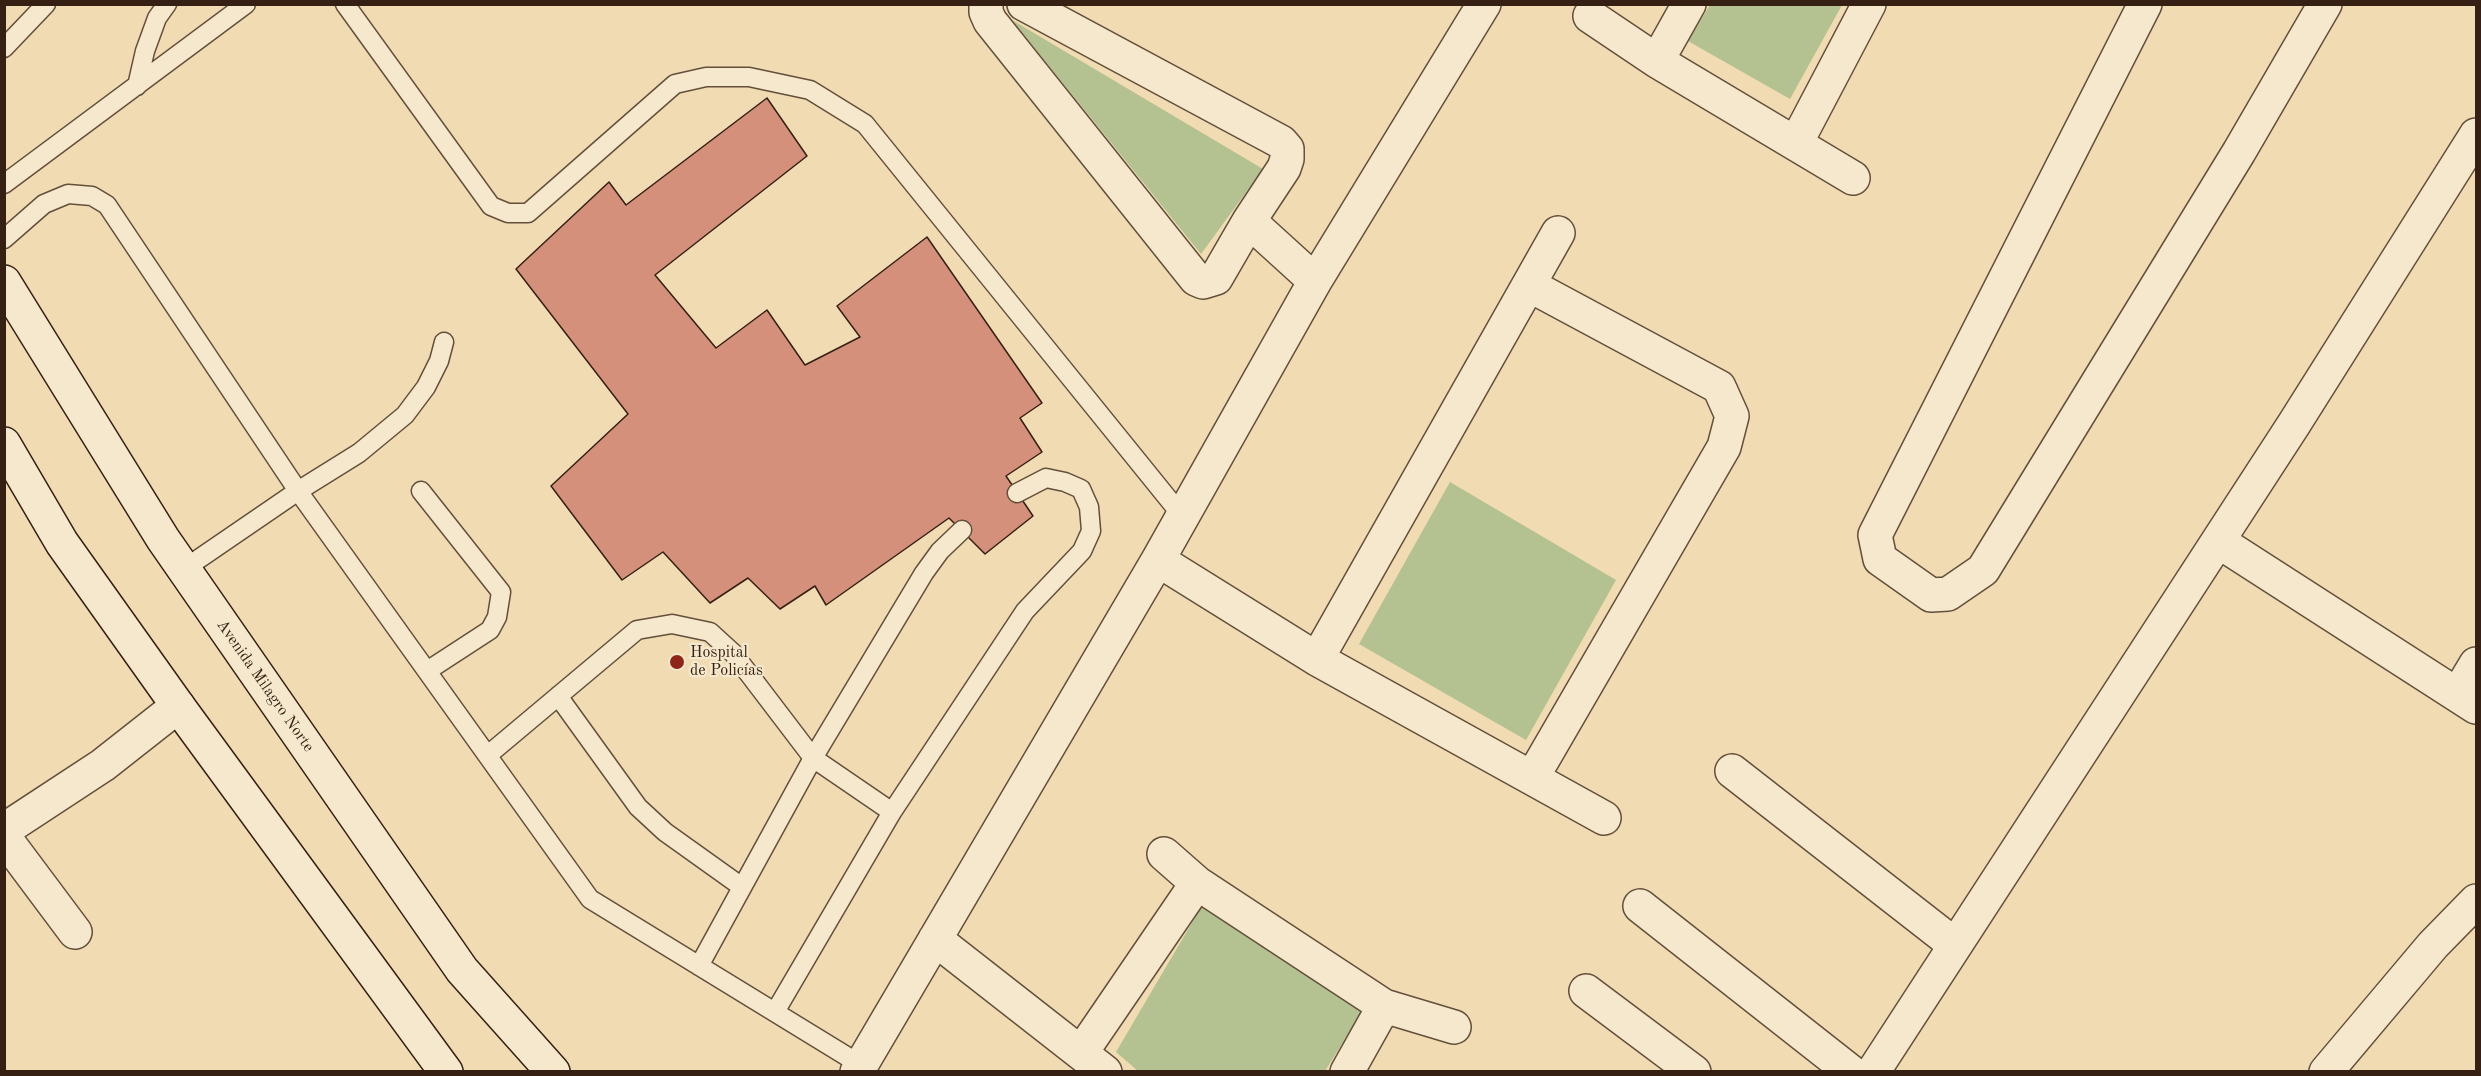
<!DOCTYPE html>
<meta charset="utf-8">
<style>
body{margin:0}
#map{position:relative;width:2481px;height:1076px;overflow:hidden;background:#f0dbb2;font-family:"Old Standard TT",serif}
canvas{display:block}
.frame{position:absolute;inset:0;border:6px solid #352013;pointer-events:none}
</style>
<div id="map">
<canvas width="2481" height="1076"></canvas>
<div class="frame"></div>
</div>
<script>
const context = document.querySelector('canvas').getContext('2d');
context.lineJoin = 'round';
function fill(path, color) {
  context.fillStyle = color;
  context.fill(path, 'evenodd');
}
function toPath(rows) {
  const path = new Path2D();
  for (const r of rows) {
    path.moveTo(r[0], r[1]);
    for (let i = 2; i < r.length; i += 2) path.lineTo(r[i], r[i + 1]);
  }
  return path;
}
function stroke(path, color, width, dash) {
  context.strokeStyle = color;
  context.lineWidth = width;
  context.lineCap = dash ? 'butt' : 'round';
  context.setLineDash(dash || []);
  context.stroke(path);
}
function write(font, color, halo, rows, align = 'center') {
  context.font = font + ' "Old Standard TT",serif';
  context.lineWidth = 4.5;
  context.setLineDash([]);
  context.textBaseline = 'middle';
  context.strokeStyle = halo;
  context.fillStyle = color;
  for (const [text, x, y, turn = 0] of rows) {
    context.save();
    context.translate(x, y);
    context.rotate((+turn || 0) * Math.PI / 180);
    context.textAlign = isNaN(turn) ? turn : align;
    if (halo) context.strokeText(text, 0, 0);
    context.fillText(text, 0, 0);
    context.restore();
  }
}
fill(toPath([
 [1710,5,1710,4,1842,5,1790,99,1688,41],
 [1012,20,1263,169,1201,254],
 [1450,482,1616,580,1526,740,1359,644],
 [1203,904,1363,1010,1325,1071,1138,1071,1116,1052]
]), '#b4c190');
const building = toPath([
 [767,98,807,156,655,275,716,348,767,310,805,365,860,337,837,306,927,237,1042,403,1020,418,1042,452,1006,476,1033,516,985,554,949,518,826,605,815,586,780,609,748,578,710,603,663,552,622,580,551,486,628,414,516,269,609,182,626,205,767,98]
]);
fill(building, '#d4907a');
stroke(building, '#352013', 1.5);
const service = toPath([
 [345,4,491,206,508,213,528,213,675,84,706,77,749,77,810,90,865,124,1183,517],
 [4,48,46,4],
 [137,86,145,51,157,18,167,4],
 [4,184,246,4],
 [4,239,44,204,68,194,92,196,107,205,298,491,590,899,861,1065],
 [421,491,501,592,497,617,490,630,427,671],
 [184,569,298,491,359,453,405,415,426,387,439,361,444,342],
 [558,696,638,807,665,832,742,887],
 [488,755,637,630,672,624,710,632,733,653,813,758,892,812],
 [699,966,813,758,924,573,940,551,962,530],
 [775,1012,892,812,1025,611,1082,551,1091,531,1089,507,1081,489,1065,482,1046,478,1017,493]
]);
const minor = toPath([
 [986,4,986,12,990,21,1196,279,1203,282,1216,278,1249,221,1284,168,1287,159,1287,149,1281,142,1024,4],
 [2145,4,1875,535,1880,559,1931,595,1948,594,1983,570,2239,152,2325,4],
 [1590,16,1657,61,1853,178],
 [1657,61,1689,4],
 [1796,143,1869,4],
 [1249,221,1315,281],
 [1529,285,1719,387,1732,416,1724,447,1532,778],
 [2218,541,2476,707],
 [1158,560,1317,659,1604,818],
 [1317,659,1558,233],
 [2458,694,2476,664],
 [1732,771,1955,945],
 [4,830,103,765,178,706],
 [4,837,75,932],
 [1164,854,1197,883,1384,1006,1454,1027],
 [1640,906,1851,1072],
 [935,939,1105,1072],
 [1586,991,1694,1072],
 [1081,1053,1197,883],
 [857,1072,1158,560,1315,281,1484,4],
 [1347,1072,1384,1006],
 [1873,1072,2294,424,2476,135],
 [2326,1072,2433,945,2476,901]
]);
const secondary = toPath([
 [4,282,163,539,462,970,553,1072],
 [4,444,62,543,178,706,446,1072]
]);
stroke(service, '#644f3b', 21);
stroke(minor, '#644f3b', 36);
stroke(secondary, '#352013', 36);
stroke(service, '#f5e8cd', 18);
stroke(minor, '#f5e8cd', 33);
stroke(secondary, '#f5e8cd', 33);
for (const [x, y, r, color] of [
 [677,662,8,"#8f2418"]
]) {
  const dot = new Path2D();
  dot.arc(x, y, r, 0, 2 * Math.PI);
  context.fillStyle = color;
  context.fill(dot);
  stroke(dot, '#f5e8cd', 2);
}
write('16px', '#352013', '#f5e8cd', [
 ["Hospital",690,653],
 ["de Policías",690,671]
], 'left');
write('16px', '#352013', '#f5e8cd', [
 ["Avenida Milagro Norte",265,686,55]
]);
</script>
